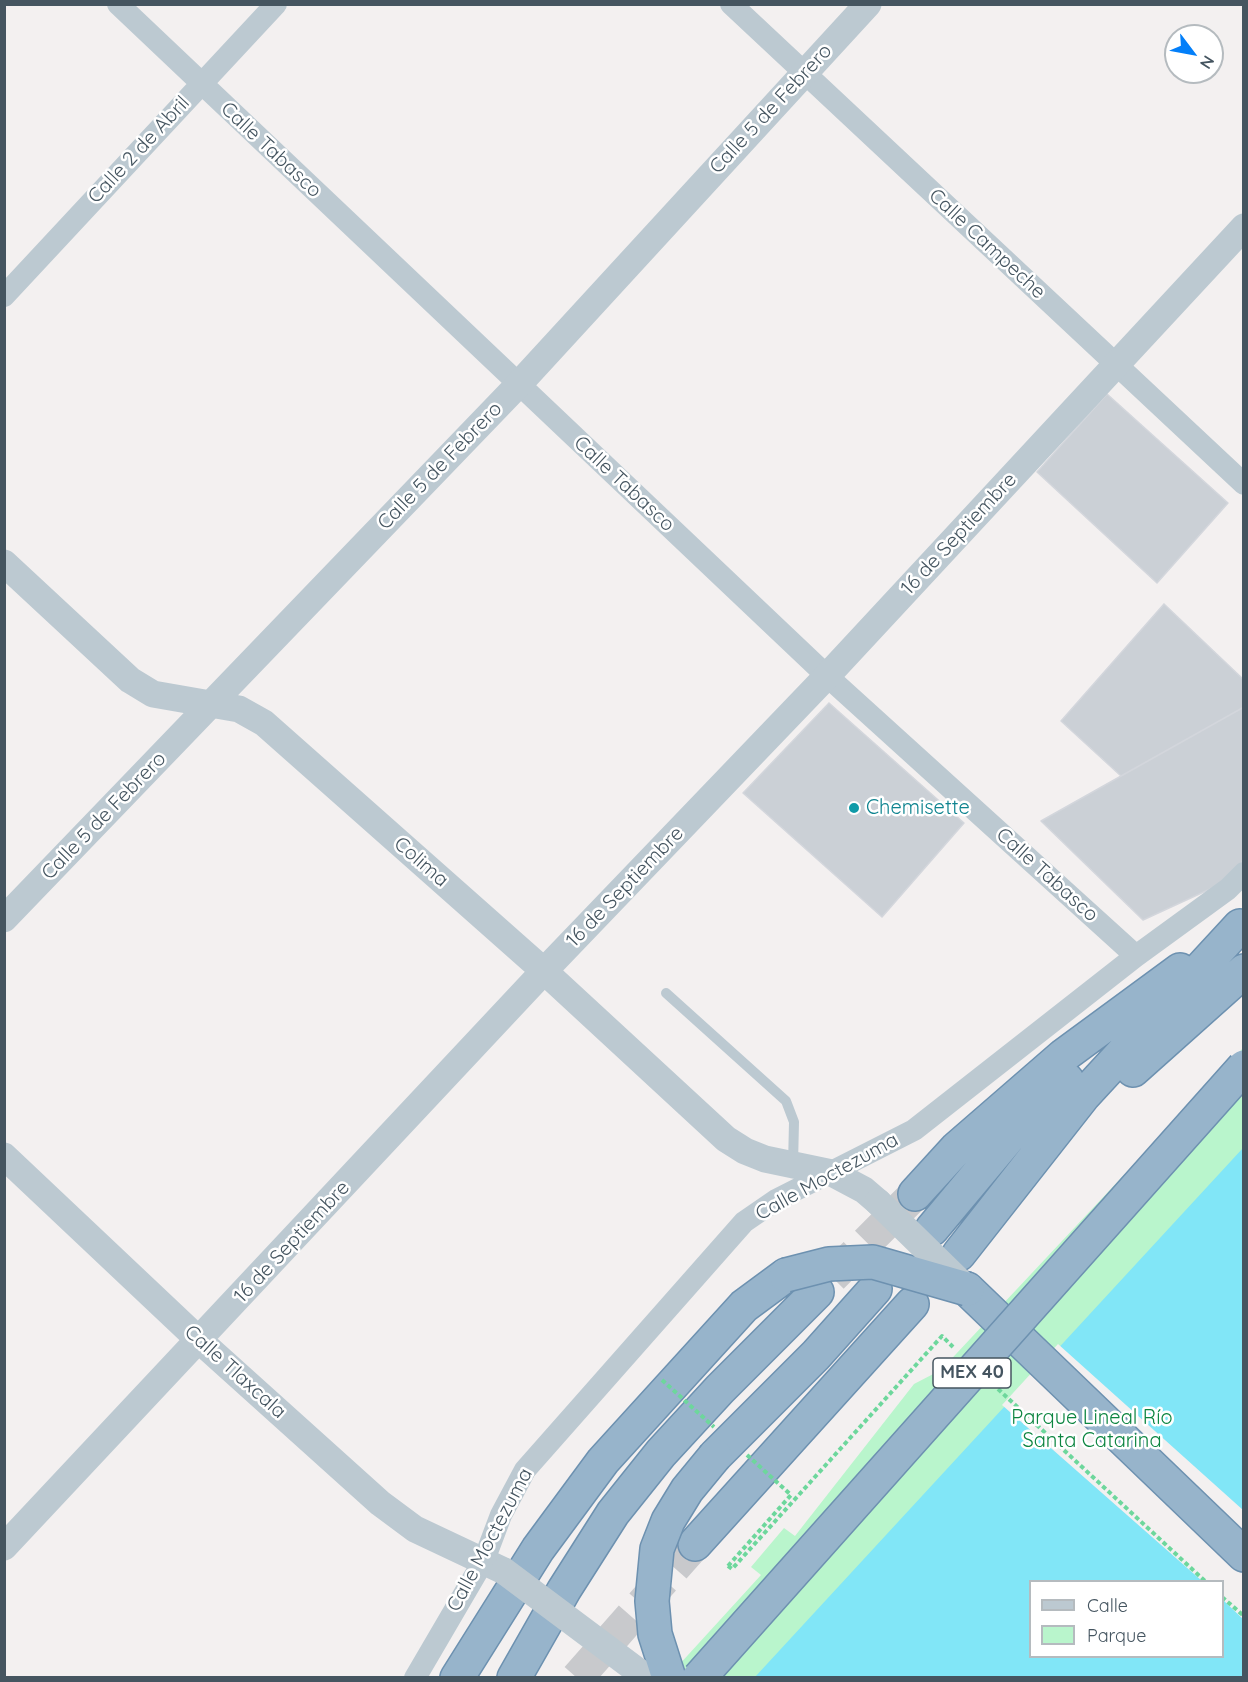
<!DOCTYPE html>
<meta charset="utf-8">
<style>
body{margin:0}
#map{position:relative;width:1248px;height:1682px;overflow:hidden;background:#f3f0f0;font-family:Quicksand,sans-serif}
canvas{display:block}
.frame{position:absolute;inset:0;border:6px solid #455560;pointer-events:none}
.legend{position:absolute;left:1029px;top:1580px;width:195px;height:78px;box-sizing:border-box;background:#fff;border:2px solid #b5bbbf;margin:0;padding:8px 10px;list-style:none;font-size:18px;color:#455560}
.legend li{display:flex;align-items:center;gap:12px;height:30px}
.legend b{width:30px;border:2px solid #b5bbbf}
.north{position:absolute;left:1164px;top:24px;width:60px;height:60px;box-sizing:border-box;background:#fff;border:2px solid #b5bbbf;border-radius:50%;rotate:122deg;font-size:16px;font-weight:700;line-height:24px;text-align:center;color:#455560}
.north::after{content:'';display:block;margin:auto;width:21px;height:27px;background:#037ff9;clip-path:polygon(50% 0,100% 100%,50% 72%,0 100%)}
</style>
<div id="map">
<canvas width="1248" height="1682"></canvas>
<div class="frame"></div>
<ul class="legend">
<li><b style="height:8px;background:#bcc9d1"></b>Calle</li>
<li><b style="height:16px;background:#b9f5cc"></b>Parque</li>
</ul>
<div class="north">N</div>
</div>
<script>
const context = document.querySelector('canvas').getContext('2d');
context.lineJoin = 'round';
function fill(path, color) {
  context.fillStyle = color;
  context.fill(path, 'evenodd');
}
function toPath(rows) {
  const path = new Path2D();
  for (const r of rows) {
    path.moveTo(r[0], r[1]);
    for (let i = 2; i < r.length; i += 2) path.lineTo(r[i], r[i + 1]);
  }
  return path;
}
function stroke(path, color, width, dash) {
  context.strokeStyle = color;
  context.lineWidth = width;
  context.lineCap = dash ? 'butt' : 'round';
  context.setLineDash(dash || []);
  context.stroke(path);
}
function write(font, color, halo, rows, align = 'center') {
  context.font = font + ' Quicksand,sans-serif';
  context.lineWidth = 5;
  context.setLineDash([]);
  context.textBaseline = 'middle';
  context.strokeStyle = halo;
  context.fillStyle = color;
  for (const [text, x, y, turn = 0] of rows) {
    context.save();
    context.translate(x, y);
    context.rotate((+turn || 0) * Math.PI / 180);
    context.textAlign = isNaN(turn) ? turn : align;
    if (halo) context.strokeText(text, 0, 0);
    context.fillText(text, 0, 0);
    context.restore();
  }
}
fill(toPath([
 [1243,1048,1243,1677,667,1678,761,1575,751,1567,784,1528,795,1536,914,1384,941,1370],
 [1030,1582,1222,1582,1222,1656,1030,1656]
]), '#b9f5cc');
fill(toPath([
 [1243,1148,1243,1677,755,1677],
 [1030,1582,1222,1582,1222,1656,1030,1656]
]), '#81e6f7');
fill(toPath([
 [1058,1344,1243,1510,1243,1619,1223,1600,1222,1582,1202,1581,1002,1405]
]), '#f3f0f0');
const building = toPath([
 [1107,394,1228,503,1157,583,1037,472,1107,394],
 [1164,604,1244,680,1244,707,1121,776,1061,721,1164,604],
 [829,703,964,823,882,917,743,793,829,703],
 [1244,707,1244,860,1221,884,1143,920,1041,821,1244,707]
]);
fill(building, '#cbd0d6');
stroke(building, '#d3d6dc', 1.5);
stroke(toPath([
 [832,1277,915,1194],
 [577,1678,695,1544]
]), '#c8c9cc', 33, [33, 16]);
const trunk = toPath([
 [1133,1070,1244,971],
 [915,1194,957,1148,1063,1056,1180,970],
 [932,1229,1009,1137,1067,1080],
 [959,1254,1084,1095,1240,926],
 [967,1289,1244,1555],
 [715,1456,816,1355,875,1289],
 [695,1544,912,1304],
 [457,1678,538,1549,603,1461,744,1306,786,1275],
 [514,1678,564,1590,613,1513,661,1453,720,1389,817,1292]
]);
stroke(trunk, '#6d91b0', 36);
stroke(toPath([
 [998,1389,1206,1582],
 [728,1566,732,1569,942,1336,953,1347],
 [728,1566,791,1495],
 [1222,1597,1244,1616]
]), '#6dd79c', 4, [4.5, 3]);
stroke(toPath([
 [666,993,786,1101,794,1122,793,1165]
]), '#bcc9d1', 10);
stroke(toPath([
 [118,4,827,676,1136,956],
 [731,4,1244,484],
 [4,296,276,4],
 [415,1678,484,1560,501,1515,525,1470,744,1222,776,1200,914,1130,1136,956,1228,889,1244,873]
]), '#bcc9d1', 22);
stroke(toPath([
 [4,563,130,680,153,694,239,709,264,723,544,971,726,1139,745,1151,765,1159,832,1173,864,1190,878,1202],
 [4,919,519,384,868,4],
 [4,1156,200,1341,380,1503,415,1529,504,1571],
 [4,1547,544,971,827,676,1244,227]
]), '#bcc9d1', 27);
stroke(trunk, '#97b4cb', 33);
const trunkBridge = toPath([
 [786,1275,829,1264,873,1262,967,1289],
 [669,1678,655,1634,652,1601,657,1549,668,1521,687,1490,715,1456],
 [699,1678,1244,1067]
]);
stroke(trunkBridge, '#6d91b0', 36, []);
stroke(toPath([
 [662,1380,714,1427],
 [747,1455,791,1495]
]), '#6dd79c', 4, [4.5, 3]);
stroke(toPath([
 [878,1202,967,1289],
 [504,1571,647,1678]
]), '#bcc9d1', 27);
stroke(trunkBridge, '#97b4cb', 33);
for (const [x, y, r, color] of [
 [854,808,6,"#0f9aa8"]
]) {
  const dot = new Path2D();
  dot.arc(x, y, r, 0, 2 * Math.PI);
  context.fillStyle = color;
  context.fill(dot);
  stroke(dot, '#fff', 2);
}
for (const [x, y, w] of [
 [972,1373,78]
]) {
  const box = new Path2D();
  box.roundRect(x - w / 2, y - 15, w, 30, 4.5);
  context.fillStyle = '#fff';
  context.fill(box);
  stroke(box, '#455560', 1.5);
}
write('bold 18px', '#455560', null, [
 ["MEX 40",972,1373]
]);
write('20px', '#455560', '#fff', [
 ["Calle 5 de Febrero",771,109,-47],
 ["Calle 2 de Abril",139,150,-47],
 ["Calle Tabasco",271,150,43],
 ["Calle Campeche",987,244,43],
 ["Calle 5 de Febrero",440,466,-46],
 ["Calle Tabasco",624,484,43],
 ["16 de Septiembre",959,534,-47],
 ["Calle 5 de Febrero",104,816,-46],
 ["Colima",421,862,41],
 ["Calle Tabasco",1047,875,42],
 ["16 de Septiembre",625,887,-46],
 ["Calle Moctezuma",827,1177,-29],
 ["16 de Septiembre",292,1242,-47],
 ["Calle Tlaxcala",235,1372,42],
 ["Calle Moctezuma",490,1540,-62]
]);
write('20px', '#0d838f', '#fff', [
 ["Chemisette",866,808]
], 'left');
write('20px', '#0c8540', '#fff', [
 ["Parque Lineal Río",1092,1418],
 ["Santa Catarina",1092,1441]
]);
</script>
